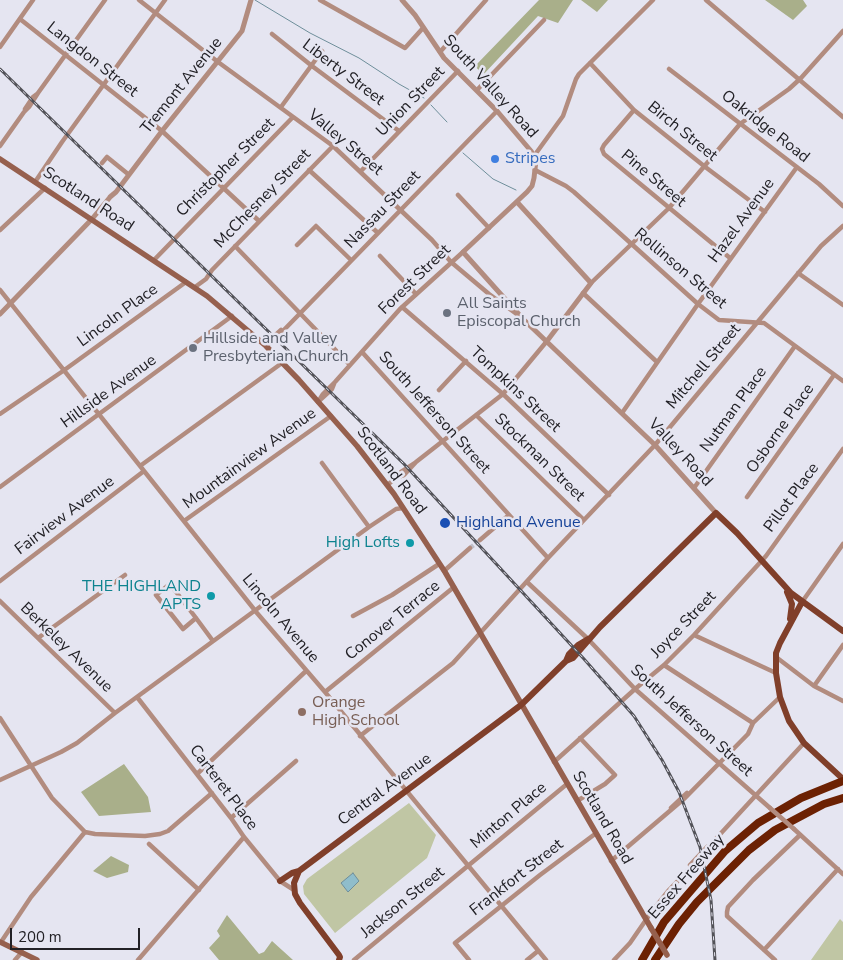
<!DOCTYPE html>
<style>
body{margin:0}
#map{position:relative;width:843px;height:960px;overflow:hidden;background:#e5e5f1;font-family:"Nunito Sans",sans-serif}
canvas{display:block}
.scale{position:absolute;left:10px;top:928px;width:130px;height:22px;box-sizing:border-box;border:2px solid #222126;border-top:0;padding-left:6px;font-size:15px;line-height:18px;white-space:nowrap;color:#222126;-webkit-text-stroke:4px #e5e5f1;paint-order:stroke}
</style>
<div id="map">
<canvas width="843" height="960"></canvas>
<div class="scale">200 m</div>
</div>
<script>
const context = document.querySelector('canvas').getContext('2d');
context.lineJoin = 'round';
function fill(path, color) {
  context.fillStyle = color;
  context.fill(path, 'evenodd');
}
function toPath(rows) {
  const path = new Path2D();
  for (const r of rows) {
    path.moveTo(r[0], r[1]);
    for (let i = 2; i < r.length; i += 2) path.lineTo(r[i], r[i + 1]);
  }
  return path;
}
function stroke(path, color, width, dash) {
  context.strokeStyle = color;
  context.lineWidth = width;
  context.lineCap = dash ? 'butt' : 'round';
  context.setLineDash(dash || []);
  context.stroke(path);
}
function write(font, color, halo, rows, align = 'center') {
  context.font = font + ' "Nunito Sans",sans-serif';
  context.lineWidth = 5;
  context.setLineDash([]);
  context.textBaseline = 'middle';
  context.strokeStyle = halo;
  context.fillStyle = color;
  for (const [text, x, y, turn = 0] of rows) {
    context.save();
    context.translate(x, y);
    context.rotate((+turn || 0) * Math.PI / 180);
    context.textAlign = isNaN(turn) ? turn : align;
    if (halo) context.strokeText(text, 0, 0);
    context.fillText(text, 0, 0);
    context.restore();
  }
}
fill(toPath([
 [409,803,436,835,427,858,335,933,304,894,303,886,307,879],
 [840,919,843,922,843,960,811,960]
]), '#c0c6a4');
fill(toPath([
 [539,0,573,0,558,23,538,16,483,75,475,66],
 [581,0,608,0,597,12],
 [765,0,803,0,807,6,793,20],
 [124,764,148,797,151,812,99,816,81,792],
 [111,856,129,865,128,872,107,878,93,871],
 [227,915,259,954,264,952,272,941,293,960,219,960,209,948,220,936,217,931]
]), '#a9af8a');
const water = toPath([
 [353,873,359,881,348,892,341,883,353,873]
]);
fill(water, '#8fbdcb');
stroke(water, '#6e8e9a', 1);
stroke(toPath([
 [255,0,310,33,359,58,399,84,424,98],
 [431,105,447,122],
 [463,153,493,179,516,190]
]), '#6e8e9a', 1);
stroke(toPath([
 [470,548,480,540]
]), '#bebec8', 4.5, [4.5, 2]);
stroke(toPath([
 [139,0,218,62,333,146,432,240,451,262,489,294,518,315],
 [320,0,405,48,423,28],
 [706,0,843,117],
 [20,19,162,131,259,221],
 [272,34,312,66,399,131],
 [0,47,33,0],
 [440,52,486,0],
 [590,63,634,110,704,166,765,212],
 [669,69,819,184,843,206],
 [477,90,544,20],
 [281,107,322,51],
 [25,109,33,97,37,94],
 [634,110,604,145,602,149,604,154,730,258],
 [0,146,24,112,29,107,38,93,105,0],
 [534,156,563,116,576,79,579,74,653,0],
 [102,163,107,157,128,174],
 [309,170,378,233],
 [535,170,566,186,574,192,698,304,719,320,764,323,843,381],
 [361,171,458,71],
 [35,182,62,142,165,0],
 [458,195,489,228],
 [0,230,45,188],
 [297,245,316,226,351,260],
 [235,246,350,365],
 [380,256,416,294],
 [154,260,293,117],
 [798,273,843,305],
 [591,283,669,208,740,124,789,89,801,78,843,31],
 [195,287,206,279,212,270,333,146],
 [0,290,257,613,325,692,546,960],
 [583,293,657,362],
 [402,307,503,394,609,495],
 [266,346,279,335,497,111],
 [266,346,269,341,281,330],
 [362,352,548,558],
 [439,390,466,361],
 [320,400,332,389,334,384],
 [318,402,323,394,335,382,400,309,463,252],
 [622,413,698,304,797,167],
 [0,414,63,371,186,282],
 [476,415,584,520],
 [322,463,369,527],
 [140,466,282,363],
 [398,477,401,472,415,463],
 [387,485,398,477,404,475,416,462,503,394,547,341],
 [0,487,232,316],
 [694,488,795,346],
 [747,497,834,375],
 [184,521,331,416],
 [480,540,509,515],
 [444,571,470,548],
 [0,581,144,471],
 [527,582,588,639,635,689,770,808],
 [0,601,115,713],
 [802,602,843,544],
 [353,616,392,595,439,564],
 [196,618,183,629,156,595,170,584,196,618,213,641],
 [694,635,776,673],
 [38,638,125,575],
 [776,657,814,686,843,701],
 [664,665,753,723],
 [814,686,843,645],
 [325,692,454,587],
 [137,697,231,818,244,837,280,881,294,890],
 [0,718,52,798,85,832],
 [360,736,453,663,548,558,655,445,821,246,843,226],
 [554,762,635,689,664,665,694,635,766,556,843,449],
 [197,774,306,671],
 [0,780,61,752,77,743,115,713,369,527,396,509,403,508],
 [577,801,605,784,615,775,580,738],
 [671,808,687,793],
 [231,818,296,761],
 [794,829,843,874],
 [85,832,95,834,145,836,160,834,168,831,212,793],
 [149,844,199,890],
 [611,861,685,798,748,734,753,723,780,697],
 [690,865,707,847],
 [1,942,31,897,85,832],
 [764,950,838,869],
 [15,960,22,952],
 [138,960,244,837],
 [354,960,567,784],
 [469,960,455,943,540,875,595,834],
 [527,960,538,951],
 [614,960,630,943,650,914,669,890,704,854,712,843,804,743],
 [775,960,727,916,727,912,728,907,753,880,800,835]
]), '#b28c7f', 4.5);
stroke(toPath([
 [402,0,415,15,444,58,497,111,531,151,536,160,534,178,532,186,527,192,463,252,523,319,655,445,716,513],
 [110,197,116,192,162,131,242,31,251,0],
 [517,202,591,283,547,341],
 [0,314,92,219,111,196]
]), '#b28c7f', 5);
stroke(toPath([
 [0,159,207,296,266,346,299,380,357,446,394,494,445,572,651,928],
 [0,942,37,960]
]), '#96604e', 5.5);
stroke(toPath([
 [787,592,792,604,790,619],
 [802,602,780,643,776,653,776,673,780,697,789,721,804,743,843,779],
 [566,661,573,658,600,627,716,513,737,533,791,593,843,631],
 [280,881,292,873,299,871],
 [339,960,340,957,339,955,300,903,295,894,294,883,299,871,521,705,566,661,569,654,578,645,588,639]
]), '#803f2a', 6);
stroke(toPath([
 [642,960,664,922,725,851,758,823,801,798,843,781],
 [655,960,679,924,697,902,749,850,775,830,824,804,843,798]
]), '#6c2103', 8);
const rail = toPath([
 [0,69,404,464,584,659,634,716,662,760,679,792,700,847,711,900,715,960]
]);
stroke(rail, '#525258', 3);
stroke(rail, '#e5e5f1', 1, [4]);
stroke(toPath([
 [770,808,794,829]
]), '#b28c7f', 4.5);
stroke(toPath([
 [651,928,667,955]
]), '#96604e', 5.5);
for (const [x, y, r, color] of [
 [495,159,5,"#3f7fe0"],
 [447,313,5,"#6b7280"],
 [193,348,5,"#6b7280"],
 [445,523,6,"#1a4fb4"],
 [410,543,5,"#0f9aa8"],
 [211,596,5,"#0f9aa8"],
 [302,712,5,"#8d6e63"]
]) {
  const dot = new Path2D();
  dot.arc(x, y, r, 0, 2 * Math.PI);
  context.fillStyle = color;
  context.fill(dot);
  stroke(dot, '#e5e5f1', 2);
}
write('16px', '#222126', '#e5e5f1', [
 ["Langdon Street",92,60,38],
 ["Liberty Street",343,73,37],
 ["Tremont Avenue",182,86,-51],
 ["South Valley Road",490,87,48],
 ["Union Street",411,102,-46],
 ["Oakridge Road",765,127,38],
 ["Birch Street",682,132,39],
 ["Valley Street",345,143,40],
 ["Christopher Street",226,168,-45],
 ["Pine Street",653,179,40],
 ["McChesney Street",263,199,-46],
 ["Scotland Road",88,200,33],
 ["Nassau Street",383,210,-46],
 ["Hazel Avenue",742,221,-54],
 ["Rollinson Street",680,269,40],
 ["Forest Street",415,280,-44],
 ["Lincoln Place",118,316,-36],
 ["Mitchell Street",704,367,-50],
 ["Tompkins Street",515,390,43],
 ["Hillside Avenue",109,392,-36],
 ["Nutman Place",734,410,-54],
 ["South Jefferson Street",434,413,48],
 ["Osborne Place",781,429,-55],
 ["Valley Road",680,453,47],
 ["Stockman Street",539,458,44],
 ["Mountainview Avenue",250,459,-36],
 ["Scotland Road",391,471,53],
 ["Pillot Place",792,498,-54],
 ["Fairview Avenue",65,516,-37],
 ["Lincoln Avenue",280,619,50],
 ["Conover Terrace",393,621,-39],
 ["Joyce Street",684,625,-46],
 ["Berkeley Avenue",66,648,44],
 ["South Jefferson Street",691,721,42],
 ["Carteret Place",223,788,53],
 ["Central Avenue",385,790,-36],
 ["Minton Place",509,816,-40],
 ["Scotland Road",602,818,60],
 ["Essex Freeway",687,877,-49],
 ["Frankfort Street",517,878,-38],
 ["Jackson Street",403,903,-39]
]);
write('16px', '#366cbe', '#e5e5f1', [
 ["Stripes",505,159]
], 'left');
write('16px', '#5b616d', '#e5e5f1', [
 ["All Saints",457,304],
 ["Episcopal Church",457,322],
 ["Hillside and Valley",203,339],
 ["Presbyterian Church",203,357]
], 'left');
write('16px', '#164399', '#e5e5f1', [
 ["Highland Avenue",456,523]
], 'left');
write('16px', '#0d838f', '#e5e5f1', [
 ["High Lofts",400,543],
 ["THE HIGHLAND",201,587],
 ["APTS",201,605]
], 'right');
write('16px', '#785e54', '#e5e5f1', [
 ["Orange",312,703],
 ["High School",312,721]
], 'left');
</script>
